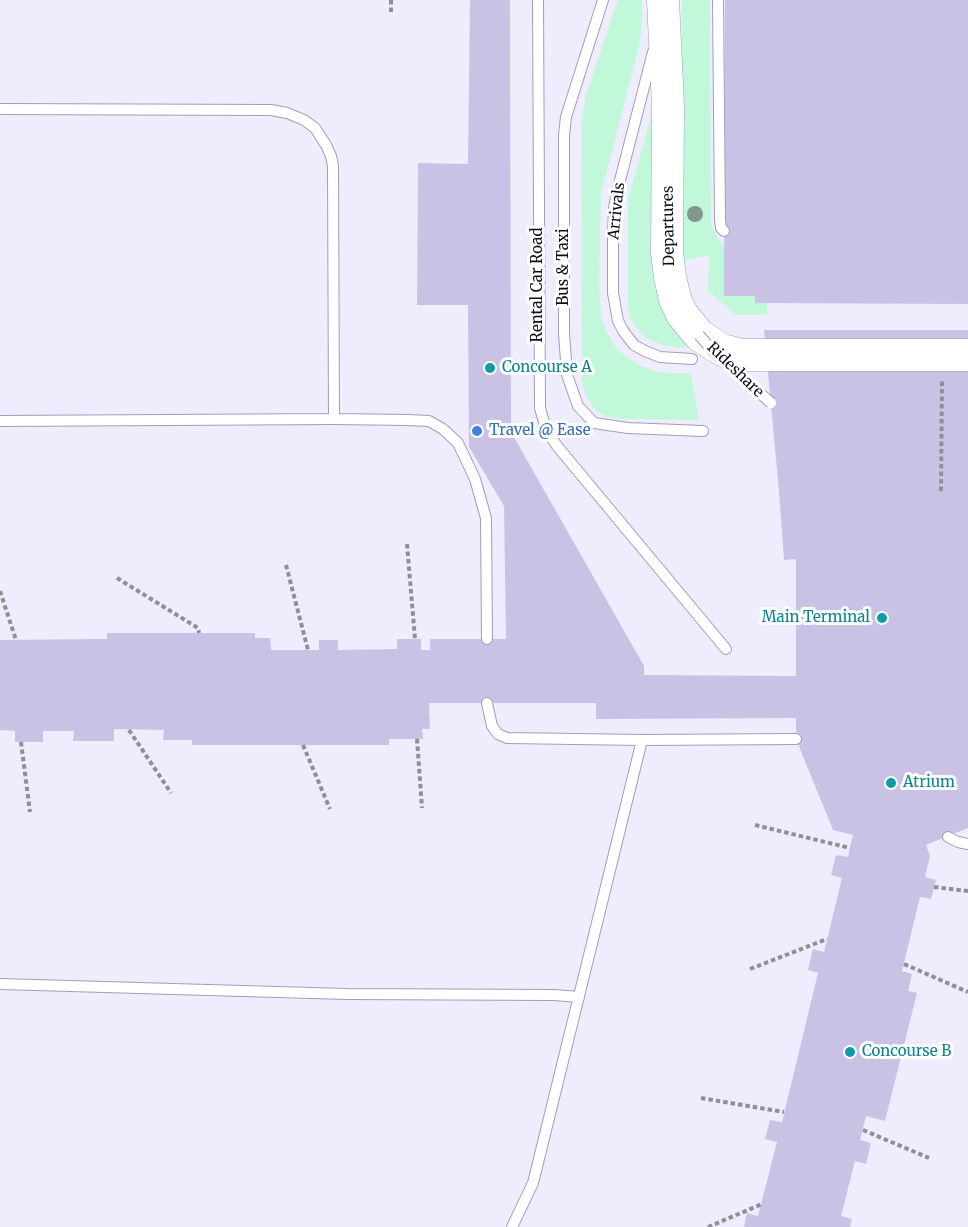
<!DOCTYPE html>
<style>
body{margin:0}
canvas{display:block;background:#f9f9f9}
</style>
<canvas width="968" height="1227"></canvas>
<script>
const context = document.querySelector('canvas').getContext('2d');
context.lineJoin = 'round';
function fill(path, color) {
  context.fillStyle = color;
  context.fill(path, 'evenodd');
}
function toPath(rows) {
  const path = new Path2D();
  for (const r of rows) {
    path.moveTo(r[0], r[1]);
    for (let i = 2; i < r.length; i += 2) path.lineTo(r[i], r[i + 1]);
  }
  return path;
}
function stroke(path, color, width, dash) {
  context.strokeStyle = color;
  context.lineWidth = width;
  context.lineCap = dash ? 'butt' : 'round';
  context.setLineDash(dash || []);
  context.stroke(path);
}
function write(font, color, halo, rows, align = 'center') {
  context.font = font + ' Merriweather,serif';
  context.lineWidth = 6;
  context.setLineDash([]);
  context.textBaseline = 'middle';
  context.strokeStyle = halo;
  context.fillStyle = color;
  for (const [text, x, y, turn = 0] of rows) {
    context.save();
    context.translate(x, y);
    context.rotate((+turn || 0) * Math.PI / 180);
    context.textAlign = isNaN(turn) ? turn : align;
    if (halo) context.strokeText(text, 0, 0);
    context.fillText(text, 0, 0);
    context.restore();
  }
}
fill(toPath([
 [0,0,968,0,968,1227,0,1227]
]), '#efecfd');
fill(toPath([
 [618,0,642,0,642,20,640,41,635,63,601,193,599,286,601,316,606,331,614,345,625,356,639,365,654,371,670,373,691,373,699,420,619,419,609,417,599,413,592,406,585,393,582,382,581,122,586,96],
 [682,0,710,0,711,224,718,239,724,245,755,296,755,303,767,303,767,315,736,315,708,291,709,255,682,261,681,244],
 [651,118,654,120,685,348,662,345,648,339,637,328,630,318,628,306,628,200,650,120]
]), '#c1f8d9');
fill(toPath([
 [470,0,510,0,511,432,644,666,644,675,796,676,796,559,784,560,779,491,764,330,968,330,968,828,926,845,930,856,925,877,936,880,931,899,920,897,902,971,912,974,908,991,917,993,885,1121,866,1116,860,1140,871,1143,866,1164,855,1161,841,1216,852,1219,850,1227,744,1227,747,1213,758,1216,777,1142,765,1139,770,1120,782,1122,818,973,808,970,813,949,824,952,842,878,831,875,836,855,848,857,853,835,833,830,796,739,796,718,596,719,596,703,429,703,430,729,422,729,423,739,389,739,389,745,192,745,192,740,163,740,164,730,114,729,114,741,73,741,74,731,43,731,43,742,15,742,15,731,0,730,0,640,107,639,107,633,255,633,255,638,270,638,271,650,319,650,319,640,338,640,338,650,397,649,397,639,421,639,421,650,430,650,430,639,506,639,504,506,469,447,468,305,417,305,418,163,468,164],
 [725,0,968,0,968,304,755,303,755,296,724,296]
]), '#c9c2e5');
const lane = toPath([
 [538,0,540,408,546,429,557,446,726,649],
 [603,0,566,117,564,135,564,333,567,375,578,406,594,423,628,428,703,431],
 [718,0,720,220,721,228,724,231],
 [653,52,617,192,614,208,613,236,613,293,618,321,624,332,634,345,645,351,660,357,692,359],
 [0,109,271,110,287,113,304,120,315,128,326,145,331,156,333,166,334,419],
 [0,421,334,419,408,420,429,421,443,429,458,443,475,479,486,518,487,639],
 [487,703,492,726,498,734,507,738,642,740,796,739],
 [948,837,958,842,968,844],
 [0,984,347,994,554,995,579,997],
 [512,1227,533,1183,642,740]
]);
const secondary = toPath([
 [663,0,668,106,667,253,670,277,675,299,682,314,699,335,722,350,742,355,968,355]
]);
stroke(lane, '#a29cbd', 12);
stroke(secondary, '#a29cbd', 33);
stroke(toPath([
 [391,0,391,15],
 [941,491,942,380],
 [407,544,415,639],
 [286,565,308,650],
 [117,578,198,628,199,633],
 [0,591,16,640],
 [129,730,171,793],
 [417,739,422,808],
 [21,742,30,812],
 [303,745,330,809],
 [755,825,850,848],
 [934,887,968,891],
 [904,964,968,992],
 [750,969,827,939],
 [701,1098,784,1112],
 [863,1130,929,1158],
 [708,1227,762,1204]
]), '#918f95', 4, [4.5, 3]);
stroke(lane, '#fff', 10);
stroke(secondary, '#fff', 32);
const laneBridge = toPath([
 [699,335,715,353,771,403]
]);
stroke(laneBridge, '#a29cbd', 12, []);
stroke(laneBridge, '#fff', 10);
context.fillStyle = '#81968c';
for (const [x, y] of [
 [695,214]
]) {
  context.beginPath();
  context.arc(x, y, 8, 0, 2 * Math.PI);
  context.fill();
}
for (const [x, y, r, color] of [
 [490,368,6,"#0f9aa8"],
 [477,431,6,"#3f7fe0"],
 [882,618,6,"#0f9aa8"],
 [891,783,6,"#0f9aa8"],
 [850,1052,6,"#0f9aa8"]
]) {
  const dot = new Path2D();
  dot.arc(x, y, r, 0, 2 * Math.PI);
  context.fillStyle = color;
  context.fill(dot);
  stroke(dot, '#fff', 2);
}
write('15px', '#0f0c18', '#fff', [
 ["Arrivals",617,211,-84],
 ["Departures",669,226,-91],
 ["Bus & Taxi",564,267,-90],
 ["Rental Car Road",538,285,-90],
 ["Rideshare",735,370,44]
]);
write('15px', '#0d838f', '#fff', [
 ["Concourse A",502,368],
 ["Main Terminal",870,618,"right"],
 ["Atrium",903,783],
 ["Concourse B",862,1052]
], 'left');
write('15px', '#366cbe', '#fff', [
 ["Travel @ Ease",489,431]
], 'left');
</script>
